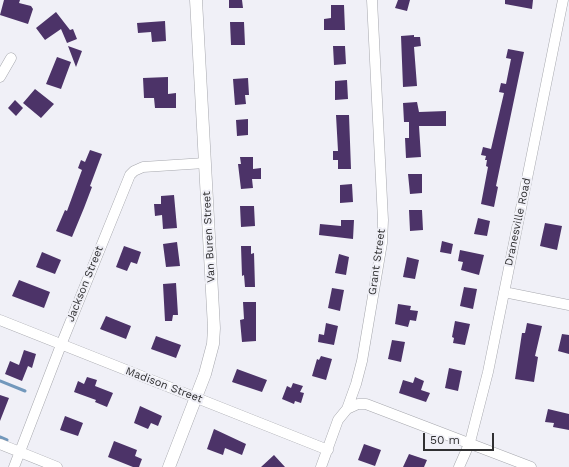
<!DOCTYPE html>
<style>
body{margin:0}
#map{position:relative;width:569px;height:467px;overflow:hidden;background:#f0f0f7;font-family:"Work Sans",sans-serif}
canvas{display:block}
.scale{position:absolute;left:423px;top:433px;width:71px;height:18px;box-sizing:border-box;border:2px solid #303032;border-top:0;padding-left:5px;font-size:12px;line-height:14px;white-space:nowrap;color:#303032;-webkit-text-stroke:3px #f0f0f7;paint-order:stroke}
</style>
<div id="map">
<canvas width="569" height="467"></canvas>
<div class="scale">50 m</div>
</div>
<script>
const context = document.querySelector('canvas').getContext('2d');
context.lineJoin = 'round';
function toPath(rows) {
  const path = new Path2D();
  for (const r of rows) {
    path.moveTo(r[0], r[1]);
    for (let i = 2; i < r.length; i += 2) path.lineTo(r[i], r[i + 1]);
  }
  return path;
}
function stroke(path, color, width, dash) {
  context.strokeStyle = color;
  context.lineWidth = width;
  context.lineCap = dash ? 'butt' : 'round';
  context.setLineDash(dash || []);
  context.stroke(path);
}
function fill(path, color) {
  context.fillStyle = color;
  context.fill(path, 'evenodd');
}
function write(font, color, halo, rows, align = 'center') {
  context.font = font + ' "Work Sans",sans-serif';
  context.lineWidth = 4;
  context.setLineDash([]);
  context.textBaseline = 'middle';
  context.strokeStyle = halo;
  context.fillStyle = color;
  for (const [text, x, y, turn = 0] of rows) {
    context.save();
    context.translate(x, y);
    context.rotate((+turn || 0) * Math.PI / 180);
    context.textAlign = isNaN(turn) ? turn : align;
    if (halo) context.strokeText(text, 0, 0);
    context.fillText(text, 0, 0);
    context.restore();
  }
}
stroke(toPath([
 [0,381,25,391],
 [0,437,7,440]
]), '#7298bc', 3);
fill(toPath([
 [4,0,20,0,19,3,31,6,33,9,28,24,0,15],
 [229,0,242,0,243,8,229,8],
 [398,0,410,0,407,11,395,8],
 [505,0,533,0,532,9,505,4],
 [331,5,344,5,345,30,324,30,324,19,331,18],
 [56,12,70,30,73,29,77,39,67,43,61,29,45,40,36,28],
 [165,21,166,41,152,42,151,32,138,33,137,23],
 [230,22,244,22,245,45,231,45],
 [414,35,414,37,420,37,421,46,414,47,417,86,403,87,401,36],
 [68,46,82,51,76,67],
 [333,46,345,46,346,64,334,65],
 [508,49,524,52,496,186,498,187,494,207,481,204,488,167,486,166,487,160,485,160,486,156,481,155,483,147,491,149,504,93,499,92,501,83,506,84,511,59,506,58],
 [57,57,71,62,61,89,46,84],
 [168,77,168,94,176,93,176,108,155,108,154,98,144,98,143,78],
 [248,78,249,95,245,95,246,104,235,105,233,79],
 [347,80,348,99,335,100,335,81],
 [35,89,54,104,41,118,23,103],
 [15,100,23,108,16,116,8,108],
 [417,102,419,112,446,111,446,126,419,126,421,157,406,158,405,138,409,138,409,122,404,122,403,103],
 [336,115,349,115,351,169,338,169,338,160,333,160,333,151,338,151],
 [248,119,248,135,237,136,236,120],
 [90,150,102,154,90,186,92,187,84,208,72,237,56,231,65,210,67,211,82,170,78,168,81,160,85,162],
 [240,157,253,157,253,169,261,168,261,179,252,179,253,188,241,189,238,164,241,164],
 [408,174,422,174,422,193,410,194],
 [352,184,353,202,340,203,340,185],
 [174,195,177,228,163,229,162,215,155,216,154,204,161,204,161,196],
 [240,206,254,206,255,226,241,227],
 [409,210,422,210,423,230,410,231],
 [478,218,490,221,487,236,474,234],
 [341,220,354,220,353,239,319,235,320,224,341,226],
 [545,223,562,226,557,250,540,246],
 [442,241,453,244,451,254,440,252],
 [177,242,180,266,166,267,163,244],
 [124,246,141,252,137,264,131,262,127,271,116,267],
 [241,246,251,246,251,254,254,253,255,287,245,287,244,275,242,276],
 [460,250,484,255,479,275,461,270,463,262,458,261],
 [42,252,61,260,55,274,36,267],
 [339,254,349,257,346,275,335,273],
 [407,257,419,260,415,279,403,277],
 [19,280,50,292,44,308,12,296],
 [176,283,178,315,173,315,172,321,165,321,163,284],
 [464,287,477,289,473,309,460,306],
 [332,288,344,290,340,311,328,308],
 [243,302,256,302,256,341,242,342,240,320,244,319],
 [398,304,411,306,410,310,418,311,416,321,410,320,408,327,395,324],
 [106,316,131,326,126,339,100,329],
 [455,321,470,324,465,345,453,343,454,338,452,337],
 [326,323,338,326,334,345,318,342,319,334,324,335],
 [527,323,542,326,535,356,538,357,534,382,515,379,522,333,525,333],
 [562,334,569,335,569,354,558,351],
 [156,336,181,345,176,358,151,349],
 [392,340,405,342,401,362,388,359],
 [24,350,36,354,32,368,28,366,22,381,5,374,10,361,19,365],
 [321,356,332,359,326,380,312,376,317,359,319,360],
 [449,368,462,371,458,391,445,388],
 [237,369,267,380,262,392,232,382],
 [87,377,97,380,95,386,113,393,107,407,95,402,96,400,74,392,78,381,84,384],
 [415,377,424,381,421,390,430,393,426,402,399,393,403,380,413,383],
 [293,383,303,386,300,392,304,393,301,403,295,401,294,404,282,399,287,386,291,388],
 [0,395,9,398,0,421],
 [140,406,162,416,158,426,151,423,148,429,134,423],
 [548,409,569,414,569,430,553,427,554,423,545,422],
 [65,416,83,423,78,436,60,430],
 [214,429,246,444,242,455,225,448,223,455,207,449],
 [114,441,137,450,135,456,142,459,139,467,133,467,108,457],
 [364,444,381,450,375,466,358,460],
 [409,454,427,460,424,467,403,467],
 [274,455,285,467,261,467]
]), '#4c3368');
const minor = toPath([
 [0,77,11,58],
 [504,292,569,305],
 [0,320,328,450],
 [347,409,358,404,366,404,531,467],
 [0,444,57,467],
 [14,467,61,345,130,175,134,171,143,167,205,163],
 [321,467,338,420,347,409,356,384,362,361,382,243,383,220,372,0],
 [459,467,470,442,488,372,563,0]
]);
const tertiary = toPath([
 [169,467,205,374,213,344,214,328,196,0]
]);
stroke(minor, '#a6a7ad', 11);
stroke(tertiary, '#a6a7ad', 13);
stroke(minor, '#fff', 10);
stroke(tertiary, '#fff', 12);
write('11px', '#303032', '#f0f0f7', [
 ["Dranesville Road",518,222,-78],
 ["Van Buren Street",209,237,-93],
 ["Grant Street",377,262,-82],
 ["Jackson Street",85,284,-68],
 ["Madison Street",164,385,21]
]);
</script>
